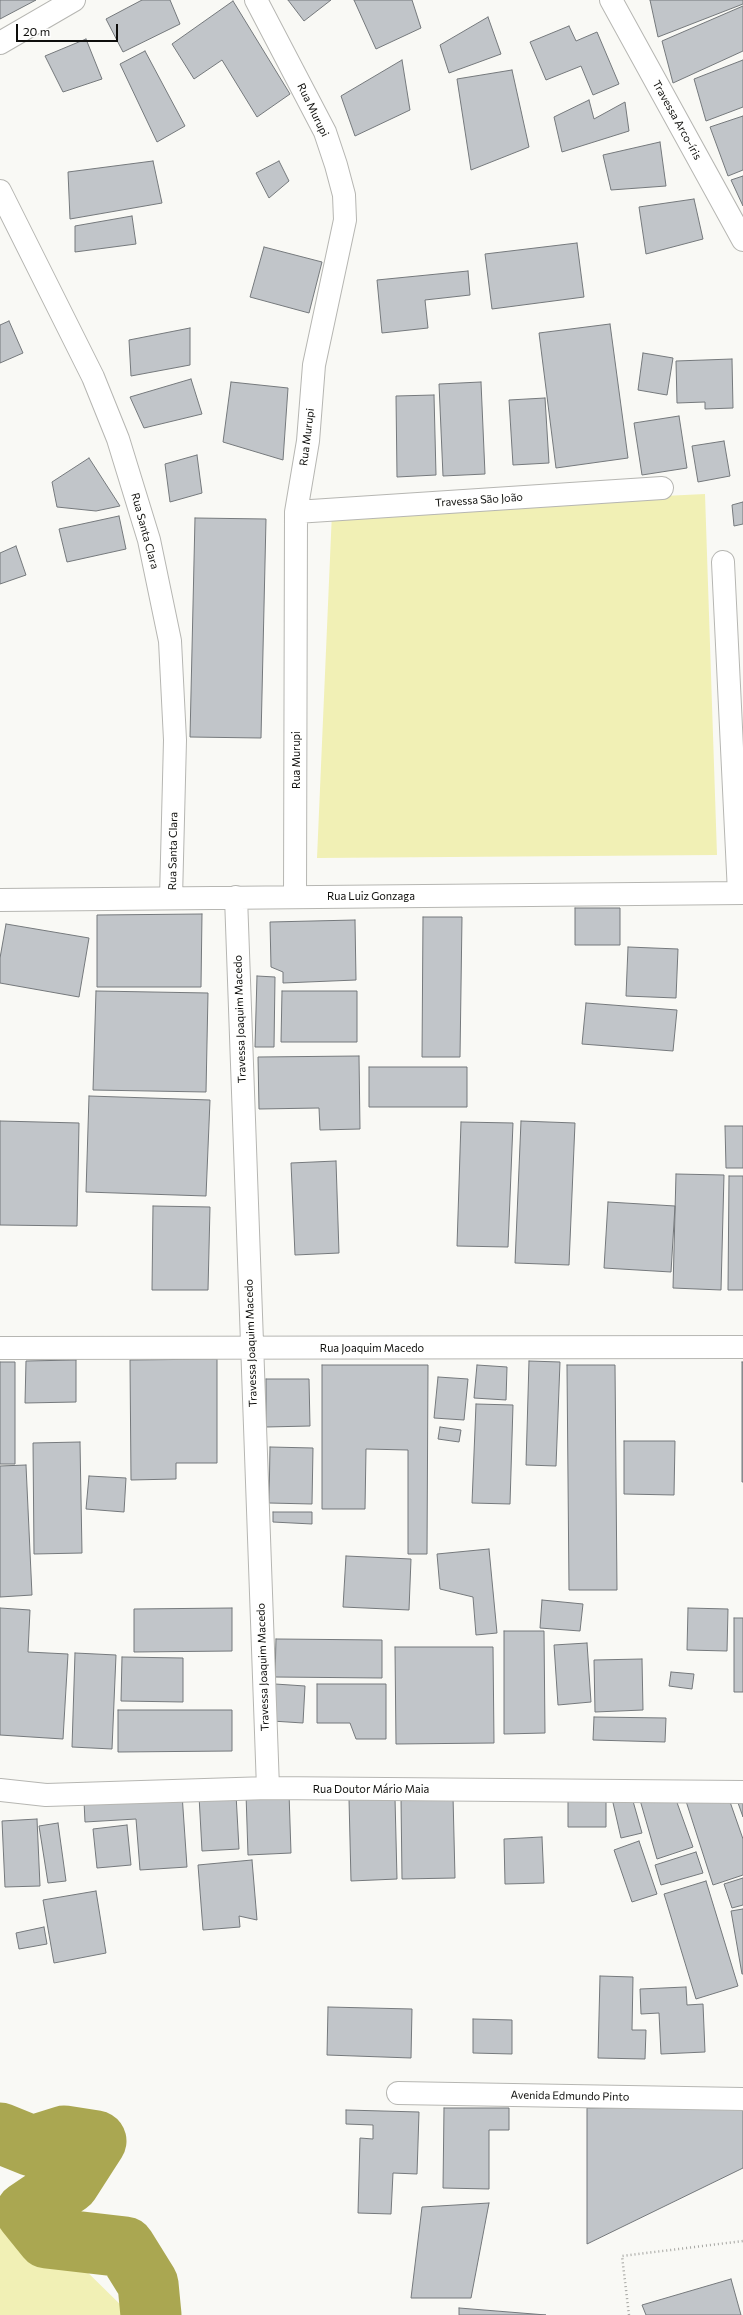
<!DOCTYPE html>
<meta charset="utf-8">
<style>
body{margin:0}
#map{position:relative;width:743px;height:2315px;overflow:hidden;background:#f9f9f5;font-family:Commissioner,sans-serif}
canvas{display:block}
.scale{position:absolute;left:16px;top:24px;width:102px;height:18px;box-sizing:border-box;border:2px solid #0e0e0c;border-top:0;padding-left:5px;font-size:12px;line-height:14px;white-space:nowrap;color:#0e0e0c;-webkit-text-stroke:3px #fffffe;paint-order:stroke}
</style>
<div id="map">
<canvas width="743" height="2315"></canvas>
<div class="scale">20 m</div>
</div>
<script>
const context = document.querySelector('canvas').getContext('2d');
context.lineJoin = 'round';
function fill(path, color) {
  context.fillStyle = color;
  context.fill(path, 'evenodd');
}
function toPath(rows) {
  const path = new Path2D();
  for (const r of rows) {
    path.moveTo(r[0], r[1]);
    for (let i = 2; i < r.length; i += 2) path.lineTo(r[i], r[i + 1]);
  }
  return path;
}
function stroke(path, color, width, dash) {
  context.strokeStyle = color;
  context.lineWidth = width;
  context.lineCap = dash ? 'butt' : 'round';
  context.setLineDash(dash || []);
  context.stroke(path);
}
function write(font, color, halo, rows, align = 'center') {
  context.font = font + ' Commissioner,sans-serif';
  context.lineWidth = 3;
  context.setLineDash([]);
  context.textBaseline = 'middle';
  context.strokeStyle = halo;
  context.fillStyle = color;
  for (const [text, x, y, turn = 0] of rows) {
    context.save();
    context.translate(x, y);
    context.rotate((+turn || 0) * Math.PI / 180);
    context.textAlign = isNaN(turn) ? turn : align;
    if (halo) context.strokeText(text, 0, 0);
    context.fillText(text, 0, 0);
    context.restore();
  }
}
fill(toPath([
 [705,494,717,855,317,858,332,512],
 [0,2200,17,2203,131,2315,0,2315]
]), '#f1f0b5');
stroke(toPath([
 [0,2133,32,2146,64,2136,96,2141,69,2183,26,2212,47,2238,125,2247,148,2284,151,2315]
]), '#aaa751', 61);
const building = toPath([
 [0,0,36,0,0,19,0,0],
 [142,0,170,0,180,24,123,52,106,19,142,0],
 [288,0,331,0,304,21,288,0],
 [354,0,412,0,421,28,376,49,354,0],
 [650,0,743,0,743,4,658,37,650,0],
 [233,1,290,94,257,117,222,60,194,79,172,44,233,1],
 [743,6,743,51,673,83,662,41,743,6],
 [488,17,501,54,449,73,440,45,488,17],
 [569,26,576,41,597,32,619,84,593,95,581,66,546,80,530,42,569,26],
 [86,39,102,79,63,92,45,56,86,39],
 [145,51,185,126,157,142,120,64,145,51],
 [402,60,410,110,355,136,341,96,402,60],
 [743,60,743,107,706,121,694,79,743,60],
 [512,70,529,147,471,170,457,79,512,70],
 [589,100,594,119,625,102,629,131,562,152,554,117,589,100],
 [743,116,743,170,728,176,710,127,743,116],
 [660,142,666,186,611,190,603,155,660,142],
 [153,161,162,203,70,219,68,172,153,161],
 [279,161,289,181,269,198,256,173,279,161],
 [743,176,743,206,731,180,743,176],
 [694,199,703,239,646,254,639,207,694,199],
 [132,216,136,244,75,252,75,226,132,216],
 [577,243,584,297,492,309,485,254,577,243],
 [264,247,322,262,309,313,250,297,264,247],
 [468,271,470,295,425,300,428,328,382,333,377,280,468,271],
 [9,321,23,353,0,363,0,325,9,321],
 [610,324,628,458,556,468,539,333,610,324],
 [190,328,190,365,131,376,129,340,190,328],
 [643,353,673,358,667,395,638,390,643,353],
 [732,359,733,408,705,409,705,402,677,403,676,361,732,359],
 [191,379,202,414,144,428,130,397,191,379],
 [231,382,288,388,283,460,223,442,231,382],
 [481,382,485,474,443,476,439,384,481,382],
 [434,395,436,475,397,477,396,396,434,395],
 [545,398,549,463,513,465,509,400,545,398],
 [679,416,687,468,642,475,634,423,679,416],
 [724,441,730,476,698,482,692,446,724,441],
 [197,455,202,493,170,502,165,464,197,455],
 [89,458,120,506,96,511,57,507,52,482,89,458],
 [743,502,743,524,734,526,732,505,743,502],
 [119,516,126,549,67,562,59,529,119,516],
 [195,518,266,519,261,738,190,737,195,518],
 [16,546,26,575,0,584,0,553,16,546],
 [575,908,620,908,620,945,575,945,575,908],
 [202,914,201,987,97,987,97,915,202,914],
 [423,917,462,917,460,1057,422,1057,423,917],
 [355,920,356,980,283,983,283,972,271,967,270,922,355,920],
 [6,924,89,938,79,997,0,983,0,958,6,924],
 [628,947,678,949,676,998,626,996,628,947],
 [257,976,275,977,274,1047,255,1047,257,976],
 [96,991,208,993,206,1092,93,1090,96,991],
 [282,991,357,991,357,1042,281,1042,282,991],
 [586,1003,677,1010,673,1051,582,1044,586,1003],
 [359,1056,360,1129,320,1130,319,1108,259,1109,258,1057,359,1056],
 [369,1067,467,1067,467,1107,369,1107,369,1067],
 [89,1096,210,1100,206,1196,86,1192,89,1096],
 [0,1121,79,1123,77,1226,0,1225,0,1121],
 [521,1121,575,1123,569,1265,515,1263,521,1121],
 [461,1122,513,1123,508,1247,457,1246,461,1122],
 [725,1126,743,1126,743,1168,726,1168,725,1126],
 [336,1161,339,1253,295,1255,291,1163,336,1161],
 [676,1174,724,1175,721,1290,673,1288,676,1174],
 [729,1176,743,1176,743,1290,728,1290,729,1176],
 [608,1202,675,1206,671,1272,604,1268,608,1202],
 [153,1206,210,1207,208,1290,152,1290,153,1206],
 [217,1359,217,1463,176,1463,176,1479,131,1480,130,1360,217,1359],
 [76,1360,76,1402,25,1403,26,1361,76,1360],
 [529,1361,560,1362,556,1466,526,1465,529,1361],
 [0,1362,15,1362,15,1464,0,1464,0,1362],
 [742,1362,743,1362,743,1482,742,1482,742,1362],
 [322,1365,428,1365,427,1554,408,1554,408,1450,366,1449,365,1509,322,1509,322,1365],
 [477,1365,507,1367,506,1400,474,1398,477,1365],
 [567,1365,615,1365,617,1590,569,1590,567,1365],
 [438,1377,468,1379,464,1420,434,1418,438,1377],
 [266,1379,309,1379,310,1426,266,1427,266,1379],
 [476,1404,513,1405,510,1504,472,1503,476,1404],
 [440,1427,461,1430,459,1442,438,1439,440,1427],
 [624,1441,675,1441,674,1495,624,1494,624,1441],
 [80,1442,82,1553,34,1554,33,1443,80,1442],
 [270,1447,313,1448,312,1504,269,1503,270,1447],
 [26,1465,32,1595,0,1597,0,1466,26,1465],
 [89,1476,126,1478,124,1512,86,1509,89,1476],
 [273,1512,312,1512,312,1524,273,1522,273,1512],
 [489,1549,497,1633,476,1635,473,1597,440,1589,437,1554,489,1549],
 [346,1556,411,1559,409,1610,343,1607,346,1556],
 [542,1600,583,1604,580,1631,540,1628,542,1600],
 [0,1608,30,1610,28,1652,68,1654,63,1739,0,1735,0,1608],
 [232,1608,232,1651,134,1652,134,1609,232,1608],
 [688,1608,728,1609,727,1651,687,1650,688,1608],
 [734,1618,743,1618,743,1692,734,1692,734,1618],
 [504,1631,544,1631,545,1733,504,1734,504,1631],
 [276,1639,382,1640,382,1678,275,1677,276,1639],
 [587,1643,591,1702,558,1705,554,1645,587,1643],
 [395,1647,493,1647,494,1743,396,1744,395,1647],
 [75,1653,116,1655,112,1749,72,1747,75,1653],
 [122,1657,183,1658,183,1702,121,1701,122,1657],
 [642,1659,643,1710,595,1712,594,1660,642,1659],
 [671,1672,694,1674,692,1689,669,1686,671,1672],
 [275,1684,305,1686,303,1723,272,1721,275,1684],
 [317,1684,386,1684,386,1739,356,1739,350,1723,317,1723,317,1684],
 [118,1710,232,1710,232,1751,118,1752,118,1710],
 [594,1717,666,1718,665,1742,593,1740,594,1717],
 [606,1792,606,1827,568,1827,568,1793,606,1792],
 [289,1793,291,1853,248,1855,246,1794,289,1793],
 [182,1794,187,1867,140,1870,136,1819,85,1822,84,1801,182,1794],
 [236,1794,239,1849,202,1851,199,1796,236,1794],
 [611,1794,631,1794,642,1833,621,1838,611,1794],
 [453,1796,455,1878,402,1879,401,1798,453,1796],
 [675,1797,693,1847,657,1859,640,1800,675,1797],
 [395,1798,397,1879,351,1881,349,1799,395,1798],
 [685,1798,729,1799,743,1839,743,1875,713,1885,685,1798],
 [737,1800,743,1800,743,1817,737,1800],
 [37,1819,40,1886,5,1887,2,1821,37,1819],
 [58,1823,66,1881,48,1883,39,1826,58,1823],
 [127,1825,131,1865,97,1868,93,1829,127,1825],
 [542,1837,544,1883,505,1884,504,1839,542,1837],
 [639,1841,657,1894,632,1902,614,1850,639,1841],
 [696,1852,703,1873,661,1885,655,1865,696,1852],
 [252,1860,257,1920,239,1916,240,1927,203,1930,198,1865,252,1860],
 [743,1878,743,1905,732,1908,724,1884,743,1878],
 [706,1881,738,1986,696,1999,664,1894,706,1881],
 [96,1891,106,1953,54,1963,43,1900,96,1891],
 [743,1909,743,1974,742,1974,731,1911,743,1909],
 [44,1927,47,1944,19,1949,16,1933,44,1927],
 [600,1976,633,1977,632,2030,646,2030,645,2059,598,2058,600,1976],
 [686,1987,687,2005,703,2004,705,2052,661,2054,659,2013,641,2014,640,1989,686,1987],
 [328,2007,412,2009,411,2058,327,2055,328,2007],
 [473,2019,512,2020,512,2054,473,2053,473,2019],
 [743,2106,743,2168,587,2244,587,2108,743,2106],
 [444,2108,509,2108,509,2130,489,2130,489,2189,443,2188,444,2108],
 [346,2110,419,2112,417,2174,393,2173,391,2214,358,2213,360,2138,373,2139,373,2125,346,2124,346,2110],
 [489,2203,471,2298,411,2298,422,2207,489,2203],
 [731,2279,741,2315,646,2315,642,2305,731,2279],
 [459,2308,546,2315,459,2315,459,2308]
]);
fill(building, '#c1c5c9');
stroke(building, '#75797c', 1);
const minor = toPath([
 [256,0,325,132,336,165,344,195,345,220,314,365,308,441,296,512,295,896],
 [611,0,743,240],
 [0,43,74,0],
 [0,191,93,377,118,439,149,540,170,641,175,740,171,898],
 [296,512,662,488],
 [723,562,739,893],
 [236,897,268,1788],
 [0,900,743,893],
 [0,1348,743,1347],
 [0,1790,46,1795,268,1788,743,1792],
 [398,2093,743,2099]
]);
stroke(minor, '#b6b6b2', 24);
stroke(toPath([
 [629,2315,622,2256,743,2241]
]), '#a5a5a1', 2.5, [1, 3]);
stroke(minor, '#fff', 22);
write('11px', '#0e0e0c', '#fffffe', [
 ["Rua Murupi",313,110,64],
 ["Travessa Arco-íris",677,120,61],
 ["Rua Murupi",307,437,-83],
 ["Travessa São João",479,500,-4],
 ["Rua Santa Clara",145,531,75],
 ["Rua Murupi",296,760,-90],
 ["Rua Santa Clara",173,851,-89],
 ["Rua Luiz Gonzaga",371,896],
 ["Travessa Joaquim Macedo",240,1019,-92],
 ["Travessa Joaquim Macedo",251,1343,-92],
 ["Rua Joaquim Macedo",372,1348],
 ["Travessa Joaquim Macedo",263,1667,-92],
 ["Rua Doutor Mário Maia",371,1789],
 ["Avenida Edmundo Pinto",570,2096,1]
]);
</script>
